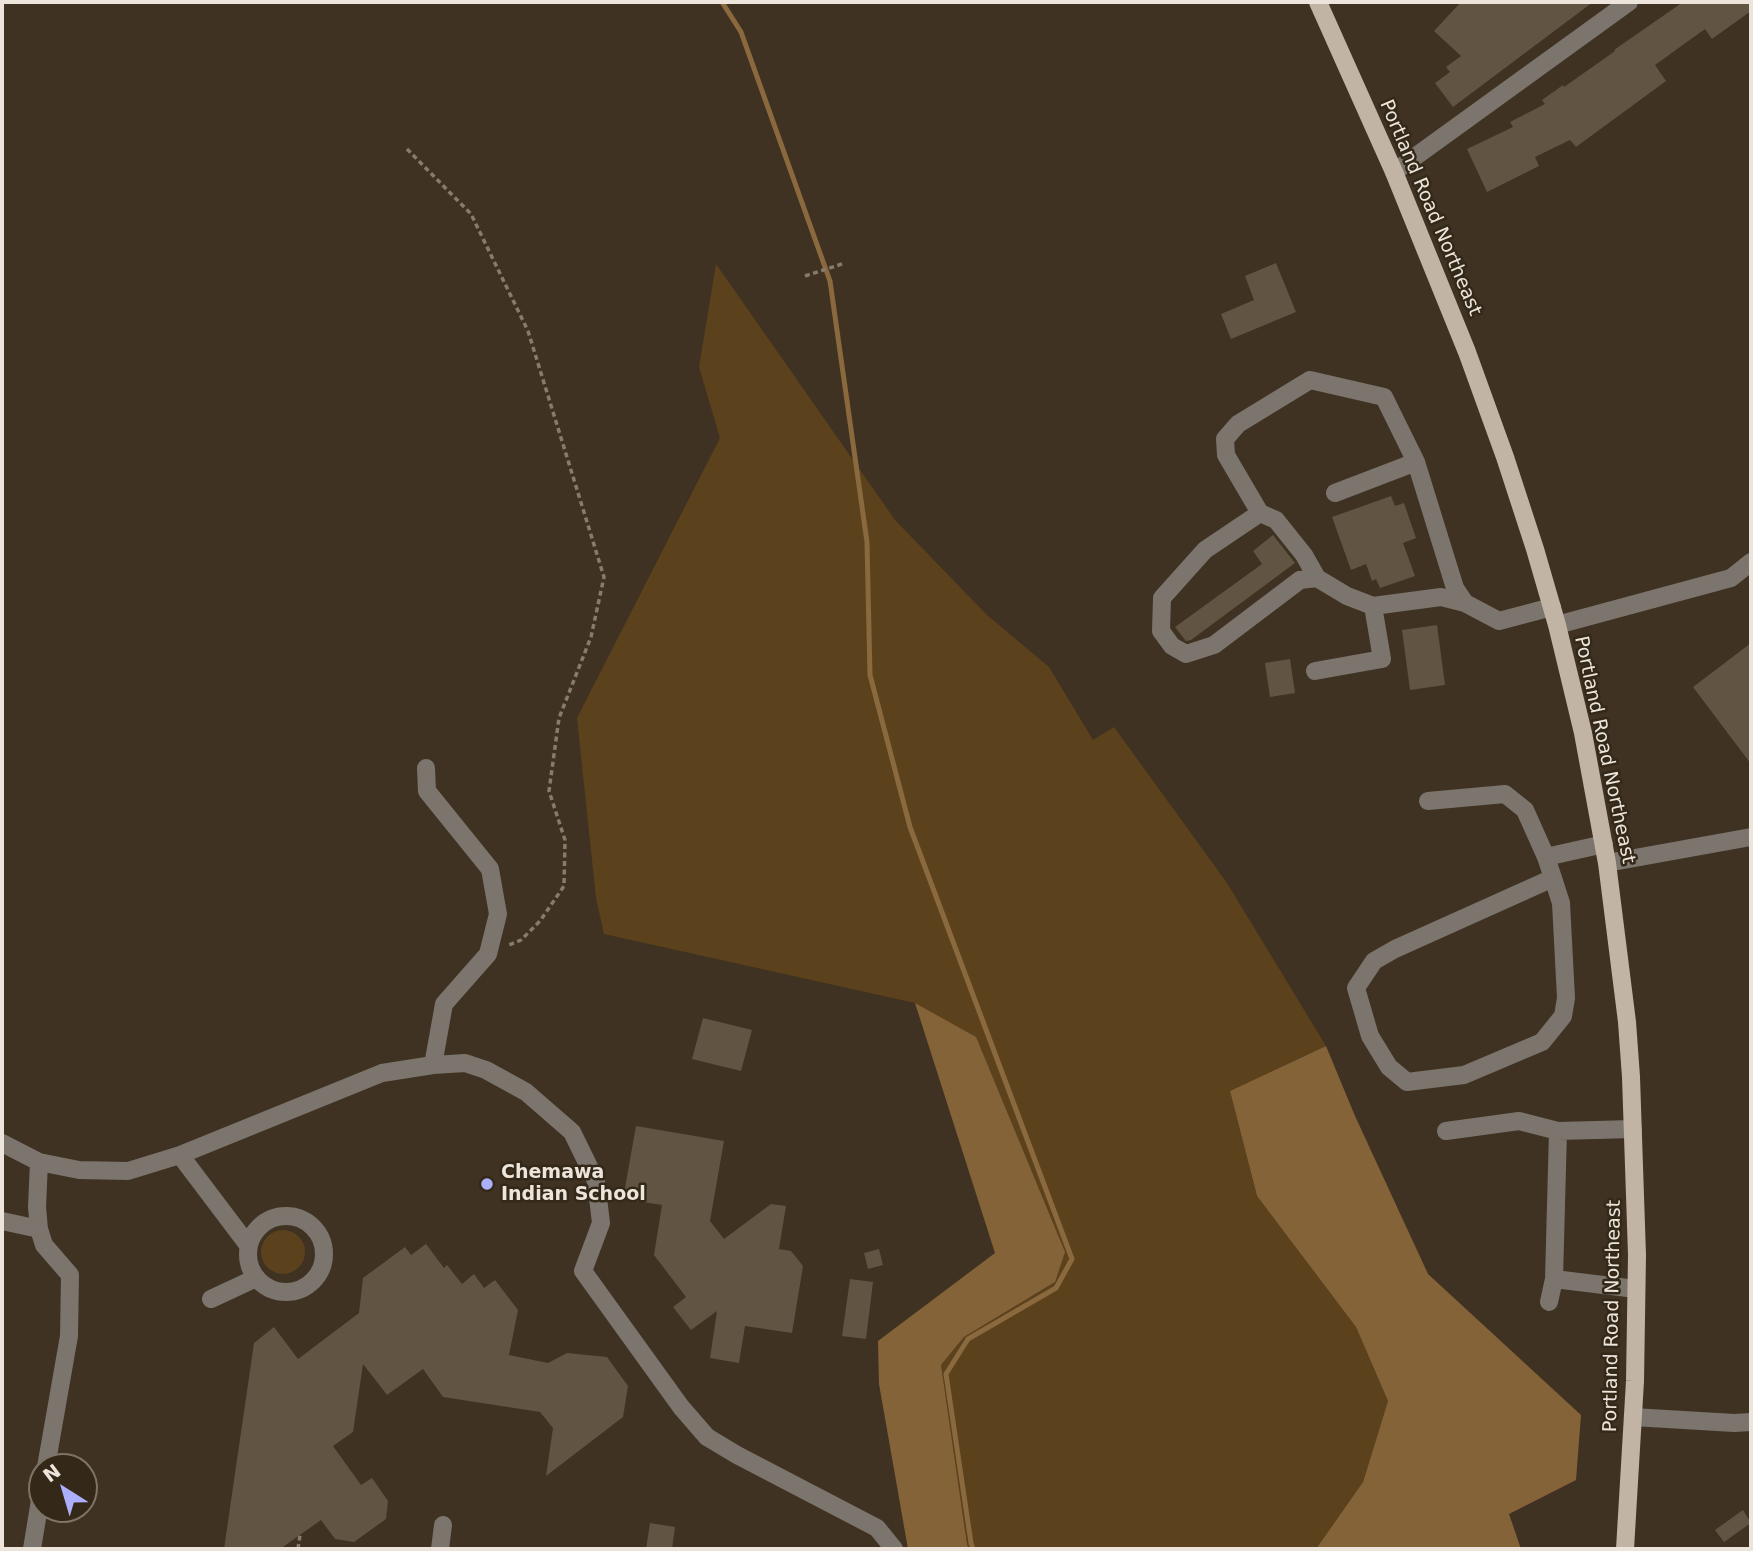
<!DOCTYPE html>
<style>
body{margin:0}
#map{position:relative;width:1753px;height:1551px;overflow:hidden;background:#3f3222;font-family:"DejaVu Sans",sans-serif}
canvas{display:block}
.frame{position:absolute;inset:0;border:4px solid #ede5db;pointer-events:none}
.north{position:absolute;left:28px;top:1453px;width:70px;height:70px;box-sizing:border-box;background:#342818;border:2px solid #7e7466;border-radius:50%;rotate:323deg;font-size:19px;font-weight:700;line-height:28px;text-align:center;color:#ede5db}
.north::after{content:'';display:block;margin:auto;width:24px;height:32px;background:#acaffb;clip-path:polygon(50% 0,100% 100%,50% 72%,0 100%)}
</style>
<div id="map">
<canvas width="1753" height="1551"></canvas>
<div class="frame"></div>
<div class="north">N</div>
</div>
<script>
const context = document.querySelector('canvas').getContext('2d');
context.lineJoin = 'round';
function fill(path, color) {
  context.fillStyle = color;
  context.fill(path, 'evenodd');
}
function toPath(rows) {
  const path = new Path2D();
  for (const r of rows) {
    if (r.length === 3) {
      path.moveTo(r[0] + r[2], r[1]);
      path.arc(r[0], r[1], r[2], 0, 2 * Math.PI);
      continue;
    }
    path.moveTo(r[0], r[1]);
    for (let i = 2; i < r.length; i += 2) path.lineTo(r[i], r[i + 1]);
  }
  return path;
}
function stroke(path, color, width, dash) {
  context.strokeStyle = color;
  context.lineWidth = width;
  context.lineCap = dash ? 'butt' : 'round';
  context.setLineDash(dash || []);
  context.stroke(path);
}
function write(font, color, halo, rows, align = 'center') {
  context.font = font + ' "DejaVu Sans",sans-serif';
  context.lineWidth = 5;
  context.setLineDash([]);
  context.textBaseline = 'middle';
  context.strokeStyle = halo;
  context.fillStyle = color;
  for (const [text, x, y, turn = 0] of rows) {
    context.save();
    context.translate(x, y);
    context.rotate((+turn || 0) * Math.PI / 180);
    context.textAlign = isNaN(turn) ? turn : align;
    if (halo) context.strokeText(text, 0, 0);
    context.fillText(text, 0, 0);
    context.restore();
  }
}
fill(toPath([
 [716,264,895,520,987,615,1049,667,1093,740,1114,727,1227,883,1326,1046,1230,1091,1257,1196,1356,1327,1388,1401,1363,1482,1316,1549,969,1549,967,1544,941,1365,964,1337,1055,1282,976,1038,915,1003,604,934,596,898,577,718,720,438,699,367],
 [283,1252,22]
]), '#5c411d');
fill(toPath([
 [915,1003,976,1037,1065,1252,1055,1282,964,1337,941,1365,967,1544,969,1549,908,1549,879,1384,878,1341,995,1253],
 [1326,1046,1355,1116,1428,1274,1581,1415,1576,1480,1509,1514,1521,1549,1316,1549,1363,1482,1388,1401,1356,1327,1257,1196,1230,1091]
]), '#856339');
stroke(toPath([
 [722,2,741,32,830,281,867,542,870,675,910,827,1072,1259,1056,1288,968,1339,946,1374,971,1543,973,1549]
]), '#8b693e', 5);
fill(toPath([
 [1461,2,1593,2,1453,107,1435,83,1450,72,1446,67,1461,56,1434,31],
 [1683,2,1751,2,1751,11,1712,39,1705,29,1655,65,1666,81,1576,147,1570,140,1535,157,1539,166,1487,192,1467,149,1513,127,1510,122,1545,104,1542,100,1563,85,1564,87,1615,51,1614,50],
 [1276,263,1296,312,1231,339,1221,314,1254,300,1245,276],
 [1391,496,1395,506,1404,503,1416,538,1403,543,1415,576,1380,588,1376,579,1372,581,1366,564,1351,570,1332,517],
 [1273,535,1295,563,1191,640,1186,641,1175,627,1262,564,1253,551],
 [1437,625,1445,685,1410,690,1402,630],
 [1751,643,1751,764,1693,687],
 [1290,659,1295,693,1270,697,1265,663],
 [703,1018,752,1030,741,1071,692,1059],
 [636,1126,724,1141,710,1221,724,1239,771,1204,786,1206,779,1249,791,1251,803,1266,792,1333,745,1326,739,1363,710,1358,717,1311,691,1330,673,1307,686,1297,654,1255,662,1205,623,1199],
 [426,1244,444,1268,447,1265,462,1284,474,1274,484,1288,495,1280,518,1310,509,1355,548,1363,567,1353,607,1357,628,1386,623,1417,546,1476,553,1428,540,1412,443,1397,423,1369,387,1395,363,1364,353,1432,333,1446,361,1485,372,1478,388,1501,386,1519,354,1542,335,1539,321,1520,280,1549,224,1549,254,1343,274,1327,298,1359,359,1313,363,1278,405,1247,411,1255],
 [879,1249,883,1265,868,1269,864,1253],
 [850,1279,873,1282,866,1339,842,1336],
 [1743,1510,1751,1523,1724,1542,1715,1530],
 [650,1523,675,1527,672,1549,646,1549]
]), '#625443');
stroke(toPath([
 [407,149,471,214,528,331,604,577,591,637,559,718,549,791,565,840,564,886,540,921,521,940,509,945],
 [805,276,845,263],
 [298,1549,300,1535]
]), '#867b6d', 3.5, [5, 3.5]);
stroke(toPath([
 [1394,172,1629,2],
 [1335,493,1416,462,1455,588,1465,603],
 [1260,513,1205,550,1162,598,1161,631,1172,646,1186,654,1214,645,1300,580,1317,578,1347,596,1373,606],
 [1317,578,1304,555,1276,520,1260,513,1226,455,1225,439,1238,424,1310,380,1384,397,1416,462],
 [1557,625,1731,578,1751,562],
 [1315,671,1382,659,1373,606,1441,597,1465,603,1499,621,1552,607],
 [426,768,427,791,490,869,498,914,488,954,444,1004,433,1065],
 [1428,801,1505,794,1525,810,1546,857],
 [1607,863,1751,837],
 [1553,878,1395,949,1374,961,1356,988,1370,1036,1389,1067,1407,1082,1464,1075,1542,1042,1563,1016,1566,998,1561,903,1553,878,1546,857,1604,844],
 [1446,1131,1519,1121,1558,1131,1633,1129],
 [2,1143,39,1162,79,1170,128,1171,180,1155,382,1073,433,1065,465,1063,486,1070,526,1092,572,1132,596,1181,601,1223,583,1271,681,1407,707,1437,737,1455,877,1528,894,1549],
 [180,1155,248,1245],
 [39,1162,37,1207,39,1229,44,1245,70,1275,69,1336,46,1467],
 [286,1254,38],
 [2,1221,39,1229],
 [1554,1279,1636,1289],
 [211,1299,256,1278],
 [1549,1302,1554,1279,1558,1131],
 [1633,1417,1734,1423,1751,1422],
 [32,1549,42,1488],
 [440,1549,443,1525]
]), '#7b756d', 18);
stroke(toPath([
 [1318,2,1394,172,1467,352,1505,457,1535,549,1557,625,1583,733,1607,863,1627,1022,1631,1077,1637,1255,1635,1381,1625,1549]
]), '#c2b4a4', 18);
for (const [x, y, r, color] of [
 [487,1184,7,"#acaffb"]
]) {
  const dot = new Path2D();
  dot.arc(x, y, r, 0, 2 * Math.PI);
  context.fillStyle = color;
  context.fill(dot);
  stroke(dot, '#342818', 2.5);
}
write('19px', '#ede5db', '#342818', [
 ["Portland Road Northeast",1430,208,67],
 ["Portland Road Northeast",1604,750,78],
 ["Portland Road Northeast",1613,1316,-89]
]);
write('bold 19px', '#ede5db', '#342818', [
 ["Chemawa",501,1173],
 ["Indian School",501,1195]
], 'left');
</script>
